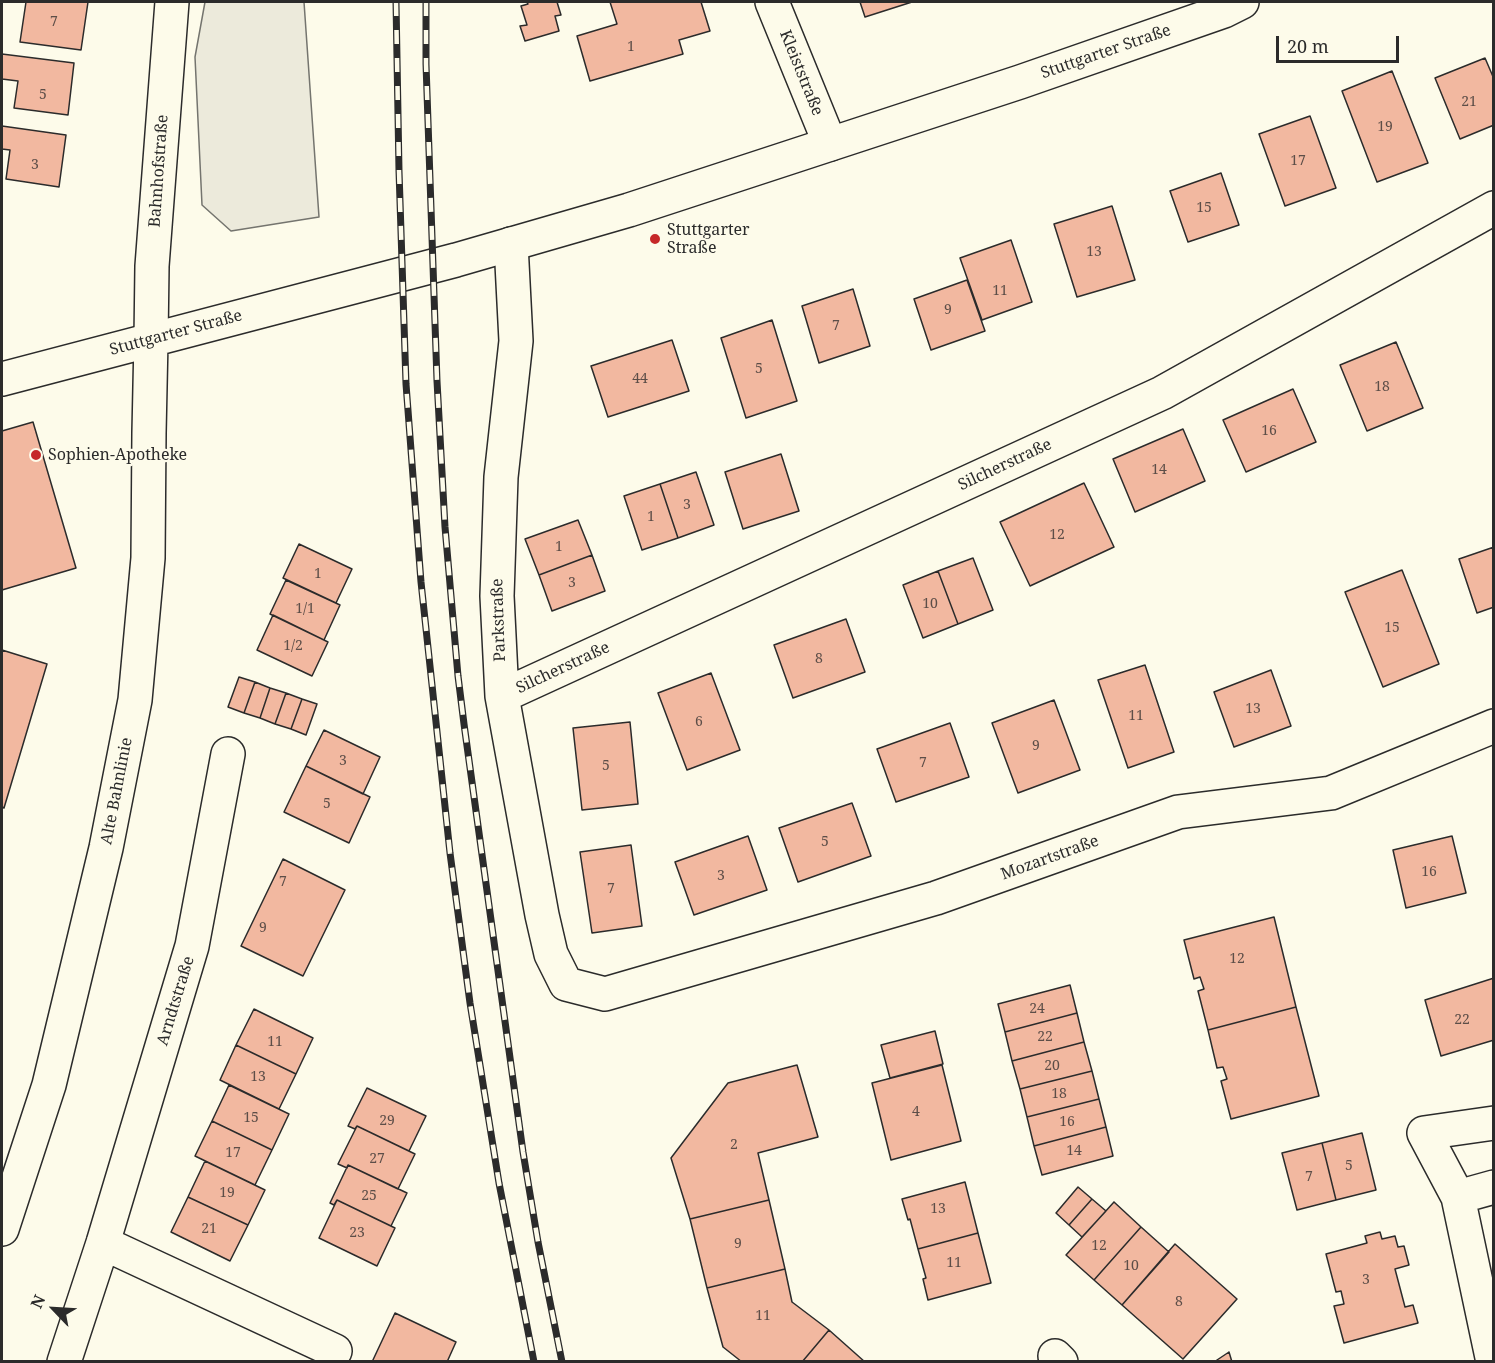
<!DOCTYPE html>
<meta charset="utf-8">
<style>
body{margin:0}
#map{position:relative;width:1495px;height:1363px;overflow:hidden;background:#fdfbea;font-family:"Noto Serif",serif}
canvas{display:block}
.frame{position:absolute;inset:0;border:3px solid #2b2b2b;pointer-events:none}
.north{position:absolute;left:24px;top:1279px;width:60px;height:60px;-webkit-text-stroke:4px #fdfbea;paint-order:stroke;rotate:295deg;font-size:16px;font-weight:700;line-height:24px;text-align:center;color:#2b2b2b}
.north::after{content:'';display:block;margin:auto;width:21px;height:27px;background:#2b2b2b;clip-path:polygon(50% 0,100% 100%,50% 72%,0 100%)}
.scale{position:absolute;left:1276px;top:36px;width:123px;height:27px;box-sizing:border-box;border:3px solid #2b2b2b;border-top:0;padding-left:8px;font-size:18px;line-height:21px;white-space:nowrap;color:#2b2b2b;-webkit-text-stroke:4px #fdfbea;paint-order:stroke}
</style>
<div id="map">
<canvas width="1495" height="1363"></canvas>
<div class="frame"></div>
<div class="north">N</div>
<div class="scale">20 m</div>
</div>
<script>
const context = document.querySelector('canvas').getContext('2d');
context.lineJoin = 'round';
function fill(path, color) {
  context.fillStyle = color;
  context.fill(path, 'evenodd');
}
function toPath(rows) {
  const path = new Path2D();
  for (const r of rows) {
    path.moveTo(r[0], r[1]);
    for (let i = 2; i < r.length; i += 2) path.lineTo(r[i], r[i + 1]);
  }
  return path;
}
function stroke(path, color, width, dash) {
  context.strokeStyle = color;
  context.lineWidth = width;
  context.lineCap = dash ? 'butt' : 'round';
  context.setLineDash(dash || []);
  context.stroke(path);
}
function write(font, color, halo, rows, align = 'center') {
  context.font = font + ' "Noto Serif",serif';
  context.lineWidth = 4.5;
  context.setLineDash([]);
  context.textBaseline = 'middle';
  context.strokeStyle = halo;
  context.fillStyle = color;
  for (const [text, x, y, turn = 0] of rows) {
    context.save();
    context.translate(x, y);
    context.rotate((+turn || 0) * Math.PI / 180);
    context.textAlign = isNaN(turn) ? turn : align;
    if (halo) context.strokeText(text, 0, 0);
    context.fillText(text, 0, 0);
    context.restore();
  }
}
const parking = toPath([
 [205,2,304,2,319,217,231,231,202,205,195,57,205,2]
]);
fill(parking, '#eceadb');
stroke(parking, '#74746e', 1.5);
const building = toPath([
 [26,2,88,2,81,50,20,42,26,2],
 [527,2,557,2,561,15,555,16,559,31,525,41,520,26,527,25,521,6,528,4,527,2],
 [610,2,701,2,710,31,679,40,683,54,590,81,577,36,617,24,610,2],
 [860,2,912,2,865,17,860,2],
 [2,54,74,63,68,115,14,108,18,81,2,79,2,54],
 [1485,58,1494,79,1494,125,1460,139,1435,78,1485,58],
 [1392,71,1428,163,1377,182,1342,91,1392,71],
 [1310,116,1336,188,1285,206,1259,134,1310,116],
 [2,126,66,135,59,187,6,179,10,150,2,149,2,126],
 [1221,173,1239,225,1188,242,1170,191,1221,173],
 [1112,206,1135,280,1077,297,1054,224,1112,206],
 [1011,240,1032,302,982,320,960,258,1011,240],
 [967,280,985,331,931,350,914,299,967,280],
 [853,289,870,346,819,363,802,306,853,289],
 [772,320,797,401,746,418,721,338,772,320],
 [672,340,689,391,608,417,591,366,672,340],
 [1396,342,1423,408,1367,431,1340,365,1396,342],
 [1293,389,1316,442,1246,472,1223,420,1293,389],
 [33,422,76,568,2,590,2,431,33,422],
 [1183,429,1205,481,1135,512,1113,459,1183,429],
 [781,454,799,511,743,529,725,472,781,454],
 [696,472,714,525,678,538,660,484,696,472],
 [1084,483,1114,547,1030,586,1000,522,1084,483],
 [660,484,678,538,642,550,624,496,660,484],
 [578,520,592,555,539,575,525,539,578,520],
 [299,544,352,569,336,603,283,578,299,544],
 [1494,547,1494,607,1477,613,1459,559,1494,547],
 [592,555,605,591,552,611,539,575,592,555],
 [973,558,993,610,958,624,938,571,973,558],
 [1402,570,1439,664,1383,687,1345,592,1402,570],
 [938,571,958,624,923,638,903,585,938,571],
 [286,580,340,605,324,640,270,614,286,580],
 [273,615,328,642,312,676,257,650,273,615],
 [846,619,865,672,793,698,774,645,846,619],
 [2,650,47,664,4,808,2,807,2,650],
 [1145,665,1174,752,1128,768,1098,680,1145,665],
 [1271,670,1291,726,1234,747,1214,692,1271,670],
 [711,673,740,750,687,770,658,693,711,673],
 [239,677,255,682,244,713,228,707,239,677],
 [255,682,270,688,260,718,244,713,255,682],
 [270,688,286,693,275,724,260,718,270,688],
 [286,693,302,699,291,729,275,724,286,693],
 [302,699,317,704,306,735,291,729,302,699],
 [1054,700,1080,770,1018,793,992,723,1054,700],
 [630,722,638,804,582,810,573,728,630,722],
 [950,723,969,777,896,802,877,749,950,723],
 [324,730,380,757,363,794,306,766,324,730],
 [306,766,370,797,349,843,284,812,306,766],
 [852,803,871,856,798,882,779,828,852,803],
 [748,836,767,890,694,915,675,862,748,836],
 [1452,836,1466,893,1406,908,1393,850,1452,836],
 [631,845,642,926,592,933,580,852,631,845],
 [283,859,345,890,303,976,241,946,283,859],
 [1274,917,1296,1007,1208,1030,1198,991,1204,989,1200,977,1194,979,1184,940,1274,917],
 [1494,978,1494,1040,1441,1056,1425,1000,1494,978],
 [1070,985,1077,1013,1005,1032,998,1004,1070,985],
 [1296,1007,1319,1096,1231,1119,1221,1081,1227,1079,1223,1067,1217,1068,1208,1030,1296,1007],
 [254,1009,313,1038,296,1074,236,1045,254,1009],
 [1077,1013,1084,1042,1012,1061,1005,1032,1077,1013],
 [935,1031,943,1064,890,1078,881,1045,935,1031],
 [1084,1042,1092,1071,1020,1089,1012,1061,1084,1042],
 [236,1045,296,1074,279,1109,220,1080,236,1045],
 [797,1065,818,1137,758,1153,769,1200,690,1219,671,1158,728,1083,797,1065],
 [942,1065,961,1141,891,1160,872,1083,942,1065],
 [1092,1071,1099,1099,1027,1117,1020,1089,1092,1071],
 [229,1085,289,1114,272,1150,212,1121,229,1085],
 [367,1088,426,1116,409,1151,357,1126,355,1129,348,1126,367,1088],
 [1099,1099,1106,1127,1034,1146,1027,1117,1099,1099],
 [212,1121,272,1150,255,1185,195,1156,212,1121],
 [357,1126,415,1154,398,1189,348,1165,347,1168,338,1164,357,1126],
 [1106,1127,1113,1156,1042,1175,1034,1146,1106,1127],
 [1362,1133,1376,1190,1336,1200,1322,1143,1362,1133],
 [1322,1143,1336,1200,1297,1210,1282,1153,1322,1143],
 [205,1161,265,1190,248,1225,188,1197,205,1161],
 [348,1165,407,1193,391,1226,337,1200,334,1205,330,1203,348,1165],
 [965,1182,978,1233,918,1249,910,1219,908,1220,902,1199,965,1182],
 [1078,1187,1092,1199,1069,1225,1056,1213,1078,1187],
 [188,1197,248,1225,230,1261,171,1232,188,1197],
 [1092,1199,1106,1211,1082,1237,1069,1225,1092,1199],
 [337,1200,395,1228,377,1266,319,1238,337,1200],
 [769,1200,785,1269,707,1288,690,1219,769,1200],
 [1114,1202,1141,1227,1094,1280,1066,1255,1114,1202],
 [1141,1227,1169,1252,1122,1305,1094,1280,1141,1227],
 [1380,1232,1382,1239,1395,1236,1398,1247,1404,1246,1409,1265,1395,1269,1405,1307,1413,1305,1418,1323,1344,1343,1334,1306,1344,1304,1341,1291,1336,1292,1326,1254,1367,1243,1365,1236,1380,1232],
 [978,1233,991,1283,928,1300,923,1279,926,1278,918,1249,978,1233],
 [1175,1244,1237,1299,1183,1359,1122,1305,1175,1244],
 [785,1269,792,1302,829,1330,802,1362,742,1362,723,1347,707,1288,785,1269],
 [395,1313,456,1342,447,1362,372,1362,395,1313],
 [829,1330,865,1362,802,1362,829,1330],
 [1229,1352,1232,1362,1214,1362,1229,1352]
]);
fill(building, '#f2b8a0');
stroke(building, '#2b2b2b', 1.5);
const street = toPath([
 [772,2,830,144],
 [511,244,516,341,501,477,497,596,502,696,542,915,551,954,566,984,605,994,936,898,1178,812,1331,793,1494,726],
 [151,340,152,266,172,2],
 [502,696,1162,393,1494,208],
 [1494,1123,1424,1133,1458,1197,1494,1187],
 [1458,1197,1493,1362],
 [103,1243,335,1351],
 [1055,1356,1061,1362],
 [64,1362,103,1243,192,946,228,754]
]);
const secondary = toPath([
 [2,379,456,260,629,210,1020,82,1224,11,1242,2],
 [2,1229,49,1085,106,848,135,700,148,558,149,433,151,340]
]);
stroke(street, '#2b2b2b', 36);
stroke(secondary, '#2b2b2b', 36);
stroke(street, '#fdfbea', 33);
stroke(secondary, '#fdfbea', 33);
const rail = toPath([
 [396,2,399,171,406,384,421,582,450,853,470,1003,499,1183,534,1362],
 [426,2,426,64,437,381,445,527,458,676,464,724,523,1152,538,1242,562,1362]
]);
stroke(rail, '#2b2b2b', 7);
stroke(rail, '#fdfbea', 4.5, [14]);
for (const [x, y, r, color] of [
 [655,239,6,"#c62828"],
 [36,455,6,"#c62828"]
]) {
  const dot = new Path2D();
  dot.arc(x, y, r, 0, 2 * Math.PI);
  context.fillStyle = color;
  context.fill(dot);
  stroke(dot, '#fdfbea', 2);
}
write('14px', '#5d4e48', null, [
 ["7",54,22],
 ["1",631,47],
 ["5",43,95],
 ["21",1469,102],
 ["19",1385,127],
 ["17",1298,161],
 ["3",35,165],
 ["15",1204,208],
 ["13",1094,252],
 ["11",1000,291],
 ["9",948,310],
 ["7",836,326],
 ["5",759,369],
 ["44",640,379],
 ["18",1382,387],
 ["16",1269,431],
 ["14",1159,470],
 ["3",687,505],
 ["1",651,517],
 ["12",1057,535],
 ["1",559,547],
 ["1",318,574],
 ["3",572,583],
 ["10",930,604],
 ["1/1",305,609],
 ["15",1392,628],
 ["1/2",293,646],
 ["8",819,659],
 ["13",1253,709],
 ["11",1136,716],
 ["6",699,722],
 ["9",1036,746],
 ["3",343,761],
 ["7",923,763],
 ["5",606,766],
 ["5",327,804],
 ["5",825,842],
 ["16",1429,872],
 ["3",721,876],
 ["7",283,882],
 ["7",611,889],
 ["9",263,928],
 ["12",1237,959],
 ["24",1037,1009],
 ["22",1462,1020],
 ["22",1045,1037],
 ["11",275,1042],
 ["20",1052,1066],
 ["13",258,1077],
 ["18",1059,1094],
 ["4",916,1112],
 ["15",251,1118],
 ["29",387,1121],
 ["16",1067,1122],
 ["2",734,1145],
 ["14",1074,1151],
 ["17",233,1153],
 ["27",377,1159],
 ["5",1349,1166],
 ["7",1309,1177],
 ["19",227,1193],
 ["25",369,1196],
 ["13",938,1209],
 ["21",209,1229],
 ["23",357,1233],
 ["9",738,1244],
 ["12",1099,1246],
 ["11",954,1263],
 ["10",1131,1266],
 ["3",1366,1280],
 ["8",1179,1302],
 ["11",763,1316]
]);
write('16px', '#2b2b2b', '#fdfbea', [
 ["Stuttgarter Straße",1106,52,-19],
 ["Kleiststraße",801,73,68],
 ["Bahnhofstraße",159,171,-86],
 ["Stuttgarter Straße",176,333,-15],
 ["Silcherstraße",1005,465,-25],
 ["Parkstraße",499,620,-92],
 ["Silcherstraße",563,668,-25],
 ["Alte Bahnlinie",117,791,-79],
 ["Mozartstraße",1050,858,-20],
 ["Arndtstraße",176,1001,-73]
]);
write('16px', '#2b2b2b', '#fdfbea', [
 ["Stuttgarter",667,230],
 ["Straße",667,248],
 ["Sophien-Apotheke",48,455]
], 'left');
</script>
